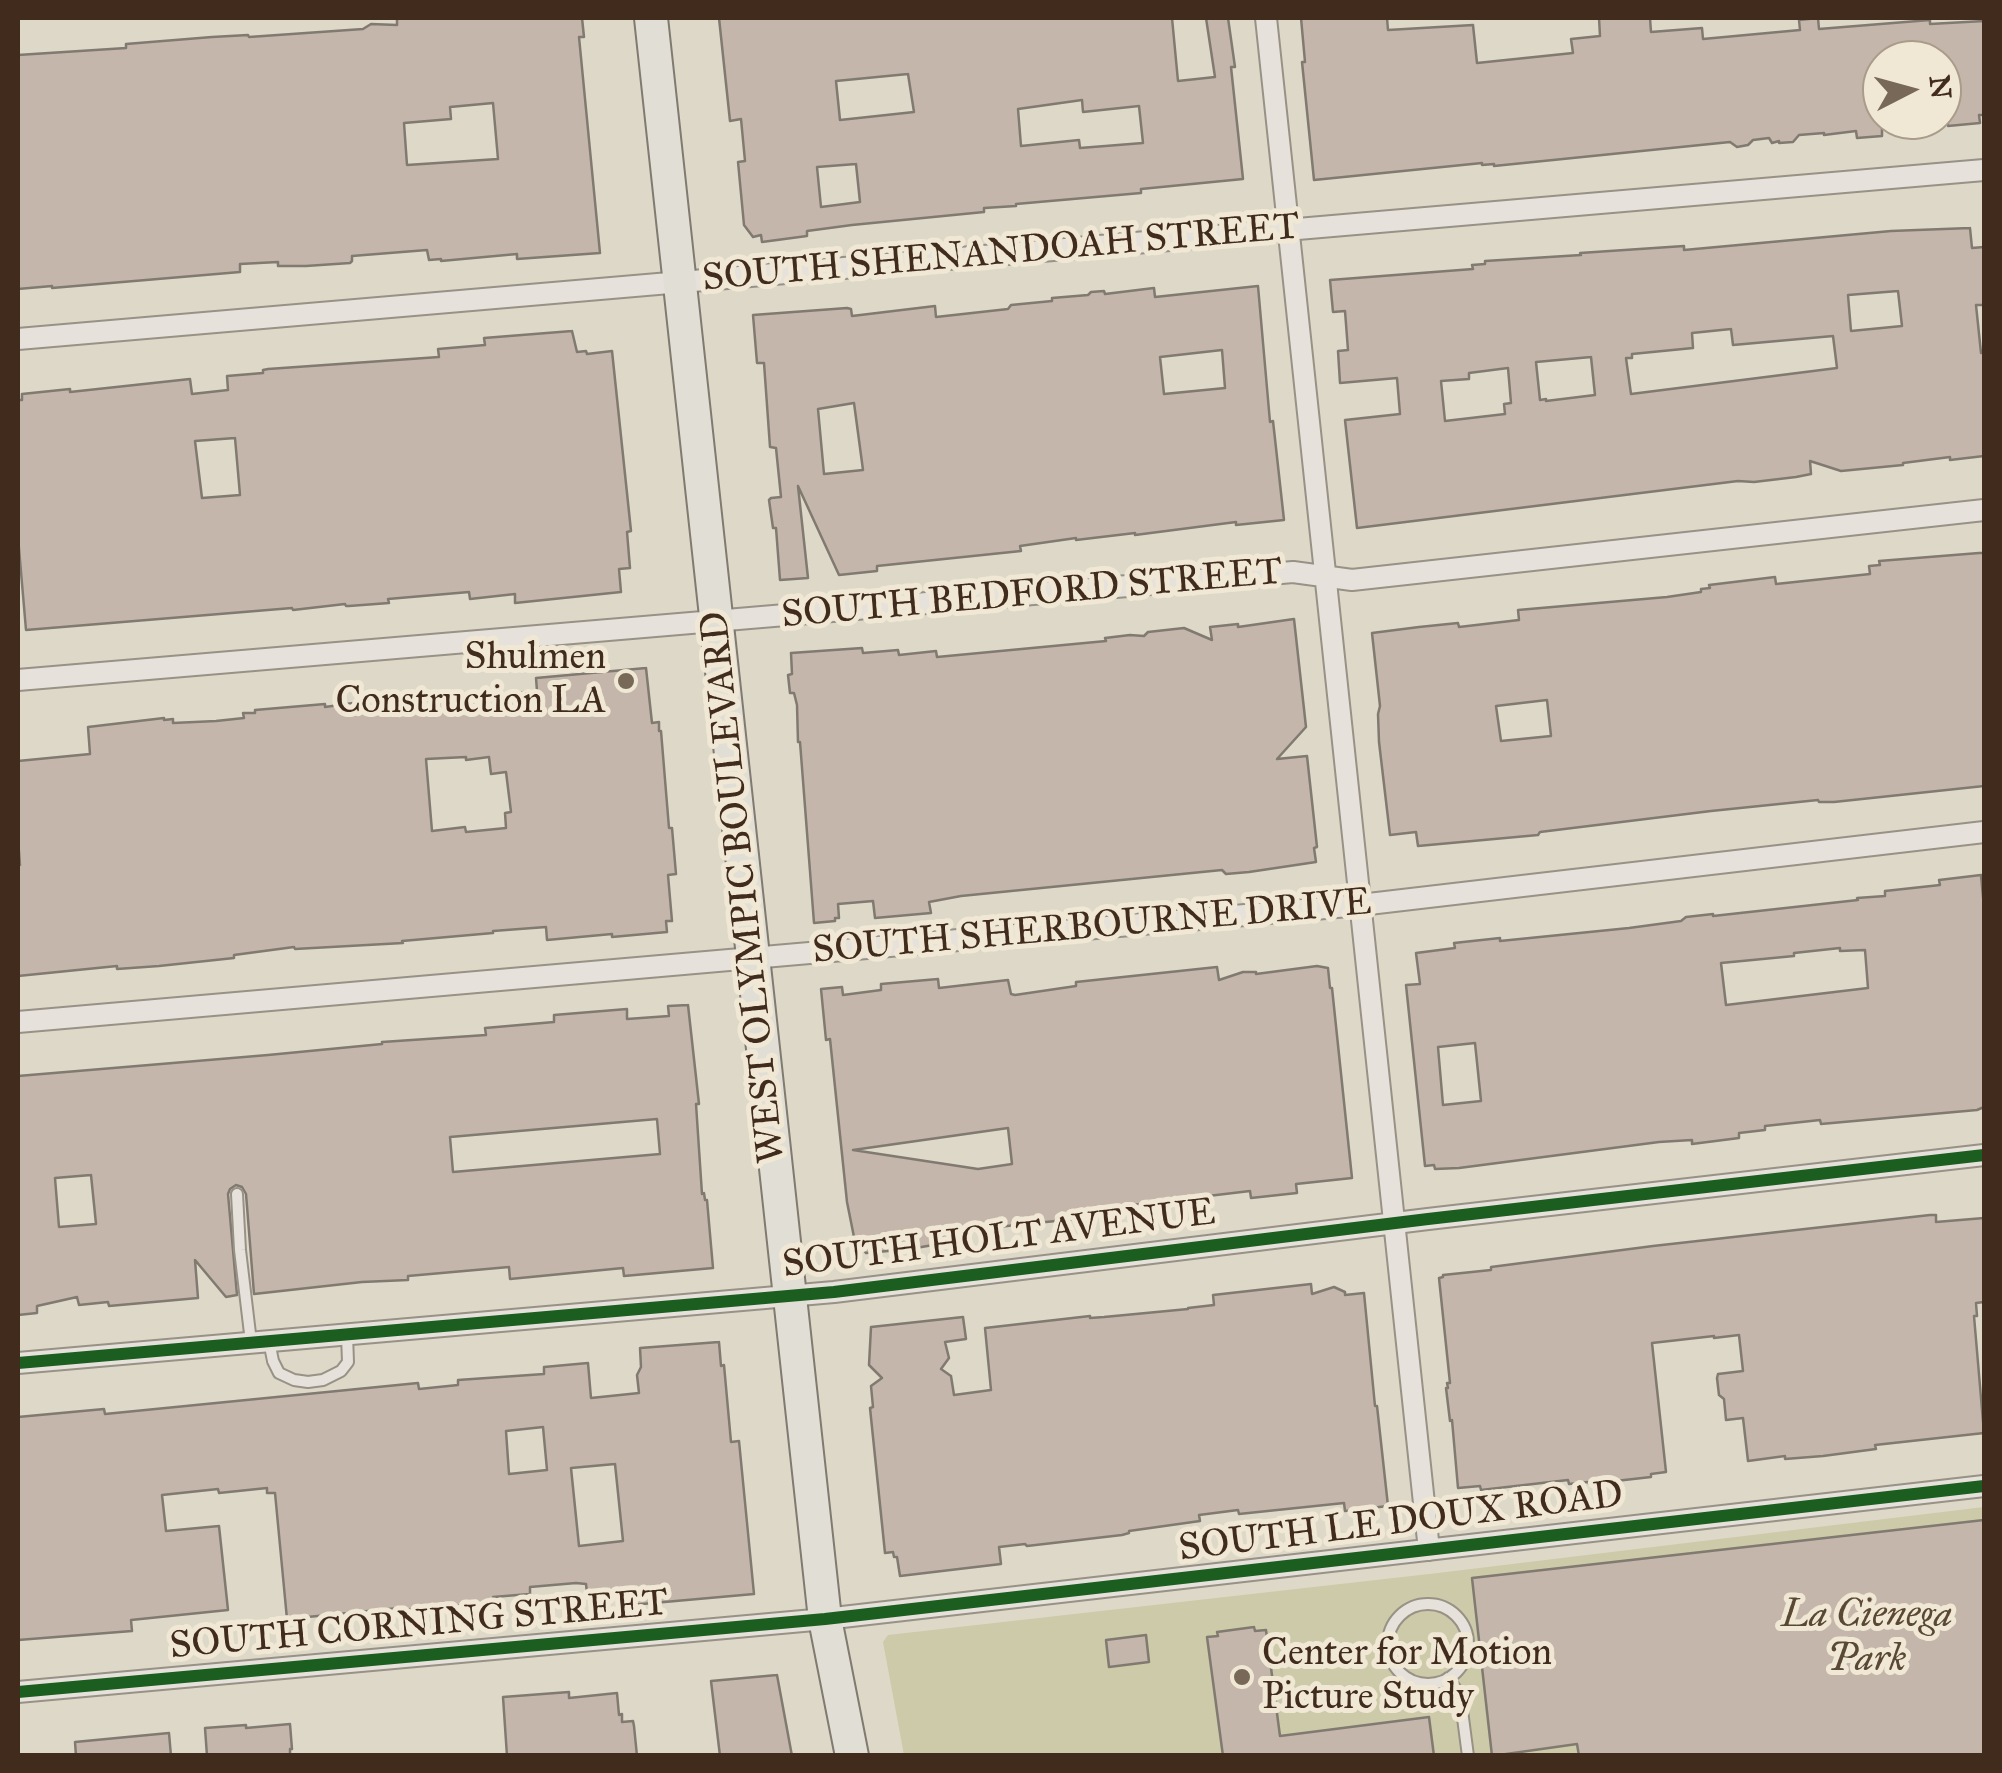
<!DOCTYPE html>
<style>
body{margin:0}
#map{position:relative;width:2002px;height:1773px;overflow:hidden;background:#ded8c8;font-family:"IM FELL Great Primer",serif}
canvas{display:block}
.frame{position:absolute;inset:0;border:20px solid #402b1c;pointer-events:none}
.north{position:absolute;left:1862px;top:40px;width:100px;height:100px;box-sizing:border-box;background:#f0e8d5;border:2px solid #aa9c8b;border-radius:50%;rotate:84deg;font-size:28px;font-weight:700;line-height:40px;text-align:center;color:#402b1c}
.north::after{content:'';display:block;margin:auto;width:35px;height:45px;background:#776858;clip-path:polygon(50% 0,100% 100%,50% 72%,0 100%)}
</style>
<div id="map">
<canvas width="2002" height="1773"></canvas>
<div class="frame"></div>
<div class="north">N</div>
</div>
<script>
const context = document.querySelector('canvas').getContext('2d');
context.lineJoin = 'round';
function fill(path, color) {
  context.fillStyle = color;
  context.fill(path, 'evenodd');
}
function toPath(rows) {
  const path = new Path2D();
  for (const r of rows) {
    if (r.length === 3) {
      path.moveTo(r[0] + r[2], r[1]);
      path.arc(r[0], r[1], r[2], 0, 2 * Math.PI);
      continue;
    }
    path.moveTo(r[0], r[1]);
    for (let i = 2; i < r.length; i += 2) path.lineTo(r[i], r[i + 1]);
  }
  return path;
}
function stroke(path, color, width, dash) {
  context.strokeStyle = color;
  context.lineWidth = width;
  context.lineCap = dash ? 'butt' : 'round';
  context.setLineDash(dash || []);
  context.stroke(path);
}
function write(font, color, halo, rows, align = 'center') {
  context.font = font + ' "IM FELL Great Primer",serif';
  context.lineWidth = 10;
  context.setLineDash([]);
  context.textBaseline = 'middle';
  context.strokeStyle = halo;
  context.fillStyle = color;
  for (const [text, x, y, turn = 0] of rows) {
    context.save();
    context.translate(x, y);
    context.rotate((+turn || 0) * Math.PI / 180);
    context.textAlign = isNaN(turn) ? turn : align;
    if (halo) context.strokeText(text, 0, 0);
    context.fillText(text, 0, 0);
    context.restore();
  }
}
fill(toPath([
 [1984,1507,1984,1755,904,1755,883,1642,888,1635,1438,1573]
]), '#cccaa8');
const building = toPath([
 [397,18,582,18,584,37,579,37,600,253,517,259,517,254,441,261,441,259,429,260,427,250,352,256,352,261,350,263,306,266,278,266,278,262,240,264,240,272,52,288,52,286,18,289,18,55,126,48,126,44,212,37,248,35,249,37,363,29,371,24,397,25,397,18],
 [493,103,498,159,407,165,404,123,451,119,450,107,493,103],
 [719,18,1172,18,1178,81,1215,77,1206,18,1228,18,1235,67,1231,67,1243,179,1141,189,1141,193,1016,204,1016,206,984,208,984,212,852,225,807,231,807,236,762,242,761,235,753,237,744,225,738,162,745,161,741,119,730,121,719,18],
 [908,74,914,112,840,120,836,81,908,74],
 [1082,100,1083,112,1139,106,1143,143,1080,148,1079,140,1021,146,1018,109,1082,100],
 [856,164,860,202,821,207,817,167,856,164],
 [1301,18,1387,18,1388,30,1473,25,1477,63,1573,53,1571,39,1600,36,1599,18,1650,18,1651,32,1702,28,1703,39,1800,30,1799,20,1818,18,1819,29,1930,20,1930,24,1984,21,1984,115,1979,115,1980,123,1948,126,1943,60,1882,60,1882,136,1857,138,1856,131,1824,135,1824,133,1799,135,1793,142,1779,143,1779,141,1772,143,1769,138,1753,140,1748,145,1737,147,1730,142,1494,166,1494,164,1482,165,1482,163,1314,180,1302,62,1305,62,1301,18],
 [1970,228,1972,248,1984,247,1984,305,1976,305,1981,353,1984,352,1984,456,1950,460,1950,457,1903,463,1903,465,1841,471,1810,461,1811,474,1796,477,1754,482,1738,481,1357,528,1345,420,1400,414,1397,378,1340,383,1338,351,1348,350,1345,311,1333,312,1330,280,1473,269,1472,265,1485,264,1485,261,1581,255,1580,253,1684,246,1684,250,1891,231,1970,228],
 [1898,291,1902,326,1851,331,1848,295,1898,291],
 [1731,329,1733,345,1833,336,1837,368,1631,394,1626,358,1632,358,1632,354,1693,348,1692,333,1731,329],
 [1591,357,1595,395,1546,401,1546,399,1540,400,1536,362,1591,357],
 [1508,368,1511,403,1504,404,1505,414,1445,421,1441,381,1469,379,1469,373,1508,368],
 [1258,286,1270,422,1273,421,1284,520,1236,525,1236,522,1135,535,1135,533,1076,540,1076,538,1020,546,1021,551,877,566,877,571,839,575,798,486,808,578,780,580,776,528,773,528,769,500,771,498,781,497,776,448,770,447,764,363,757,363,753,315,847,308,851,309,852,316,935,306,936,317,1008,309,1011,305,1052,301,1052,298,1088,295,1091,292,1104,291,1105,294,1154,288,1155,297,1258,286],
 [1222,350,1225,388,1164,394,1160,357,1222,350],
 [854,403,863,470,824,474,818,409,854,403],
 [572,331,577,352,586,351,587,354,612,351,631,531,627,532,630,568,619,569,621,592,515,603,515,594,470,599,469,592,388,599,389,603,349,606,346,606,345,604,293,610,292,608,26,630,18,537,18,400,22,400,22,394,70,389,70,392,190,379,192,394,228,390,227,376,263,373,263,370,268,369,439,357,438,349,485,345,484,338,572,331],
 [235,438,240,495,202,498,195,441,235,438],
 [1979,553,1984,553,1984,786,1834,802,1819,802,1818,800,1711,811,1540,832,1538,835,1418,846,1416,832,1390,835,1379,742,1378,714,1380,706,1372,633,1419,627,1458,623,1459,627,1519,620,1518,610,1667,597,1701,592,1701,589,1710,588,1709,585,1775,577,1776,584,1870,574,1869,566,1880,565,1879,561,1979,553],
 [1547,700,1551,736,1501,741,1496,706,1547,700],
 [1294,619,1306,727,1277,759,1307,756,1317,847,1314,848,1316,862,1249,872,1226,874,1222,870,961,896,929,902,931,913,875,918,873,901,838,904,839,918,835,918,835,921,814,923,800,742,798,742,797,705,794,693,790,693,788,675,792,674,791,653,862,648,863,653,898,650,899,655,936,651,937,657,1106,641,1105,638,1130,635,1144,636,1148,632,1184,628,1212,640,1210,627,1238,624,1238,627,1294,619],
 [646,668,652,723,659,722,659,731,661,731,669,828,672,828,676,874,668,875,672,921,666,921,667,932,612,937,612,934,547,940,546,927,493,931,493,933,402,941,403,943,295,949,294,947,234,955,234,958,159,966,117,969,117,966,18,976,18,866,20,865,18,839,18,761,90,754,88,727,164,718,164,720,173,719,173,723,216,721,244,718,243,713,255,713,255,710,325,704,325,707,396,697,397,700,418,698,419,701,537,691,536,678,646,668],
 [466,757,466,760,489,757,491,774,506,772,511,812,505,813,506,828,466,832,465,827,432,831,426,759,466,757],
 [1981,875,1984,908,1984,1107,1977,1110,1821,1124,1820,1120,1765,1126,1765,1130,1739,1133,1739,1138,1692,1144,1692,1140,1659,1142,1459,1168,1435,1169,1434,1165,1425,1166,1406,985,1420,984,1416,953,1455,948,1454,943,1500,938,1500,941,1629,928,1681,921,1686,917,1713,914,1713,916,1858,900,1857,898,1885,896,1885,891,1940,885,1939,880,1981,875],
 [1840,948,1840,951,1865,950,1868,988,1726,1005,1721,963,1794,956,1794,953,1840,948],
 [1475,1043,1481,1101,1443,1105,1438,1047,1475,1043],
 [1317,966,1328,968,1330,988,1332,988,1352,1178,1296,1184,1297,1193,1251,1198,1250,1191,1074,1212,1075,1219,988,1228,961,1233,962,1240,910,1249,866,1253,854,1237,847,1202,830,1039,826,1040,821,989,842,987,843,995,881,990,881,984,938,979,939,988,1008,980,1011,994,1015,995,1076,986,1076,982,1217,967,1219,980,1243,972,1256,972,1256,974,1317,966],
 [1008,1128,1012,1164,978,1169,853,1150,1008,1128],
 [688,1005,699,1104,696,1104,702,1194,704,1193,705,1200,707,1200,713,1268,624,1276,623,1268,510,1279,509,1267,408,1276,408,1280,362,1282,254,1294,246,1194,242,1187,236,1185,230,1189,228,1194,237,1295,226,1297,195,1260,198,1298,109,1306,108,1302,79,1305,77,1297,37,1306,37,1313,18,1315,18,1076,268,1055,382,1044,382,1042,486,1035,485,1028,554,1022,554,1015,627,1009,627,1019,669,1016,668,1006,688,1005],
 [657,1119,660,1154,453,1172,450,1137,657,1119],
 [91,1175,96,1224,59,1227,55,1178,91,1175],
 [1930,1215,1936,1215,1936,1222,1984,1218,1984,1302,1976,1303,1977,1316,1974,1316,1984,1433,1875,1445,1876,1449,1823,1456,1785,1459,1785,1456,1748,1461,1743,1418,1726,1420,1724,1399,1719,1395,1717,1378,1718,1374,1743,1371,1739,1335,1714,1338,1714,1336,1652,1343,1666,1472,1651,1474,1651,1477,1589,1484,1588,1482,1569,1484,1568,1480,1481,1490,1480,1486,1458,1488,1452,1420,1450,1421,1446,1388,1448,1388,1447,1383,1450,1383,1439,1278,1443,1277,1443,1275,1491,1270,1491,1267,1653,1246,1930,1215],
 [1311,1284,1312,1294,1334,1287,1345,1292,1345,1295,1364,1293,1375,1406,1377,1406,1388,1506,1345,1511,1344,1503,1239,1514,1238,1510,1199,1515,1200,1521,1129,1531,1129,1533,1122,1535,1027,1546,1025,1544,999,1547,1001,1564,900,1576,897,1557,894,1557,893,1552,885,1553,870,1408,873,1407,871,1386,882,1378,869,1365,871,1327,963,1317,966,1339,945,1342,949,1358,941,1369,951,1376,954,1395,991,1390,985,1328,1090,1316,1090,1318,1104,1317,1188,1309,1188,1308,1214,1305,1213,1295,1311,1284],
 [719,1342,721,1366,724,1365,731,1442,739,1441,754,1594,631,1605,622,1588,587,1593,586,1584,576,1583,530,1587,530,1594,493,1597,494,1603,399,1610,399,1608,287,1619,275,1493,267,1493,267,1488,219,1493,218,1489,162,1495,166,1531,219,1526,228,1610,131,1620,132,1631,18,1640,18,1417,104,1409,105,1414,418,1383,419,1389,458,1385,458,1380,544,1374,544,1367,588,1363,591,1398,639,1393,637,1375,641,1367,640,1348,719,1342],
 [543,1427,547,1470,509,1474,506,1431,543,1427],
 [615,1464,623,1541,579,1546,571,1468,615,1464],
 [1984,1520,1984,1756,1579,1756,1577,1744,1492,1756,1472,1578,1984,1520],
 [1254,1627,1255,1631,1266,1630,1280,1736,1429,1717,1434,1756,1223,1756,1207,1637,1218,1636,1217,1632,1254,1627],
 [1146,1635,1149,1662,1109,1667,1106,1640,1146,1635],
 [777,1675,792,1756,720,1756,711,1681,777,1675],
 [569,1692,569,1698,617,1693,619,1715,622,1714,622,1722,633,1721,634,1726,637,1756,507,1756,503,1697,569,1692],
 [290,1724,292,1749,290,1749,290,1756,207,1756,205,1728,246,1725,246,1728,290,1724],
 [169,1733,171,1756,76,1756,75,1742,169,1733]
]);
fill(building, '#c5b6ab');
stroke(building, '#807a70', 2.5);
const lane = toPath([
 [237,1194,240,1250,251,1342],
 [269,1341,273,1361,279,1373,294,1380,308,1382,323,1380,341,1371,348,1362,347,1335],
 [1428,1644,40],
 [1448,1678,1460,1695,1468,1756]
]);
const street = toPath([
 [1266,18,1429,1550],
 [18,339,1984,170],
 [18,680,1293,572,1352,580,1984,510],
 [18,1022,1360,905,1984,832],
 [18,1363,834,1292,1428,1219,1984,1155],
 [18,1692,825,1619,1984,1486]
]);
const primary = toPath([
 [651,18,825,1619,852,1756]
]);
stroke(lane, '#989186', 14);
stroke(street, '#989186', 24);
stroke(primary, '#807a70', 36);
stroke(lane, '#e6e2db', 10);
stroke(street, '#e6e2db', 20);
stroke(primary, '#e1ded5', 32);
stroke(toPath([
 [18,1363,834,1292,1428,1219,1984,1155],
 [18,1692,825,1619,1984,1486]
]), '#1b5e20', 12);
for (const [x, y, r, color] of [
 [626,681,10,"#776858"],
 [1242,1677,10,"#776858"]
]) {
  const dot = new Path2D();
  dot.arc(x, y, r, 0, 2 * Math.PI);
  context.fillStyle = color;
  context.fill(dot);
  stroke(dot, '#f0e8d5', 4);
}
write('38px', '#402b1c', '#f0e8d5', [
 ["SOUTH SHENANDOAH STREET",1001,254,-5],
 ["SOUTH BEDFORD STREET",1032,595,-5],
 ["WEST OLYMPIC BOULEVARD",745,887,-96],
 ["SOUTH SHERBOURNE DRIVE",1092,928,-5],
 ["SOUTH HOLT AVENUE",999,1240,-7],
 ["SOUTH LE DOUX ROAD",1401,1523,-7],
 ["SOUTH CORNING STREET",419,1626,-5]
]);
write('38px', '#402b1c', '#f0e8d5', [
 ["Shulmen",606,659],
 ["Construction LA",606,703],
 ["Center for Motion",1262,1655,"left"],
 ["Picture Study",1262,1699,"left"]
], 'right');
write('italic 38px', '#594833', '#f0e8d5', [
 ["La Cienega",1867,1617],
 ["Park",1867,1661]
]);
</script>
